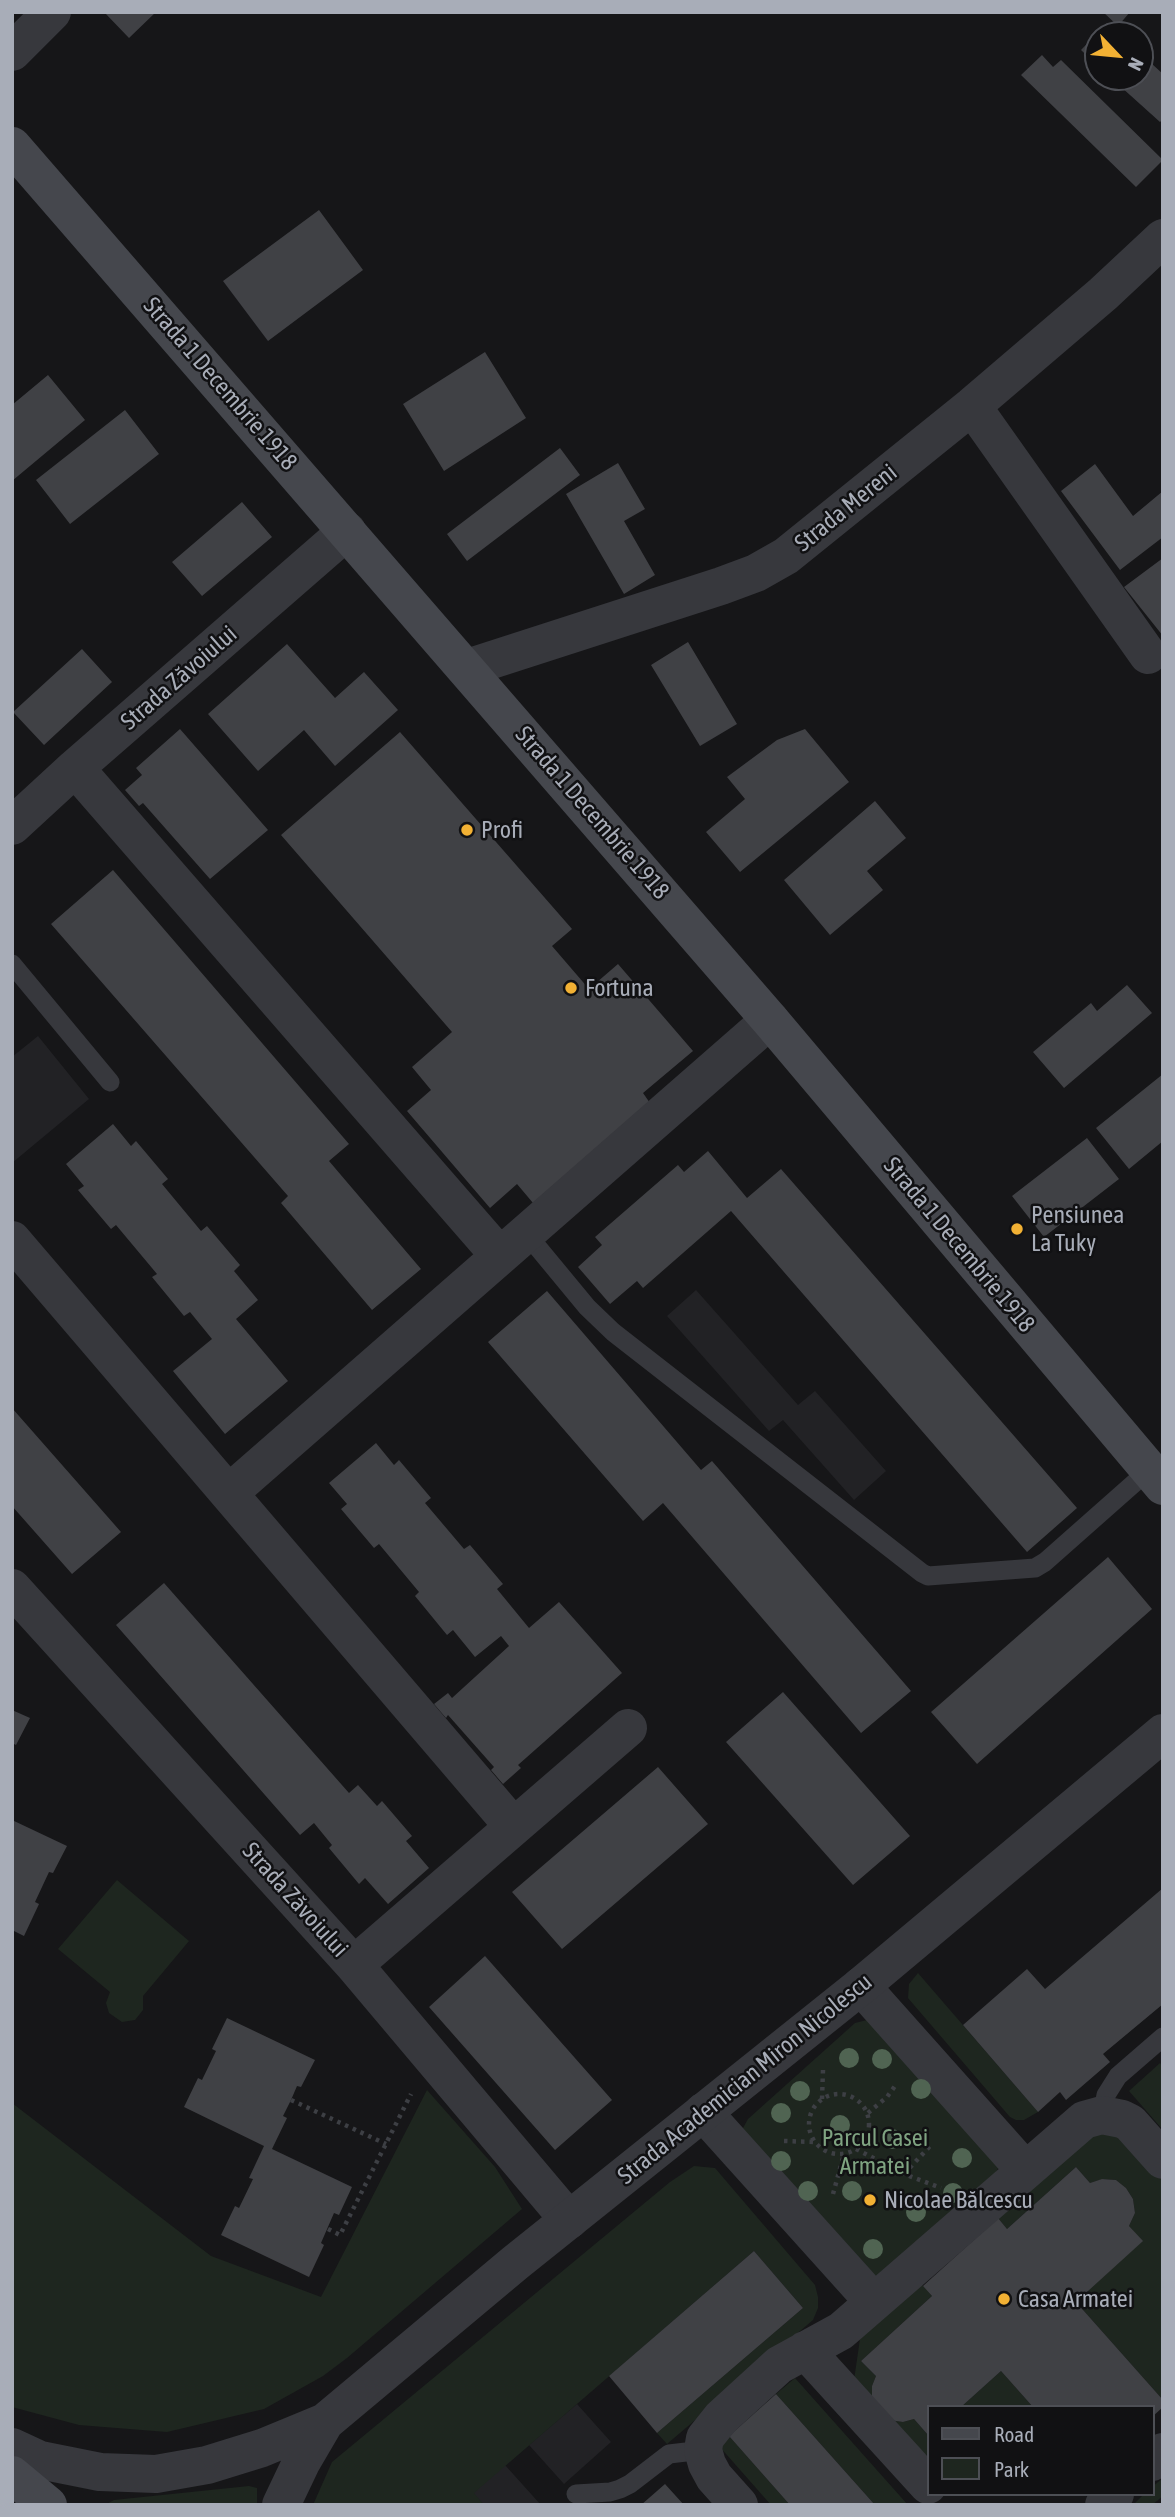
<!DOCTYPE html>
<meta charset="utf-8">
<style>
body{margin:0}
#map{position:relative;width:1175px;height:2517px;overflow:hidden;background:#161618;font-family:"Asap Condensed",sans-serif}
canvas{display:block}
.frame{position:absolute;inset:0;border:14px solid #a8adb8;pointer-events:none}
.legend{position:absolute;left:927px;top:2405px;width:228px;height:91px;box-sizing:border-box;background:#111113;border:2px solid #4d4f55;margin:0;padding:9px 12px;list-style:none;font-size:21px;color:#a8adb8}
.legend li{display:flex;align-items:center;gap:14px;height:35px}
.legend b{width:35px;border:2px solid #4d4f55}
.north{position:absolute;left:1084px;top:21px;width:70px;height:70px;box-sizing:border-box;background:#111113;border:2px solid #4d4f55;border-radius:50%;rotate:116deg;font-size:19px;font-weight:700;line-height:28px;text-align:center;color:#a8adb8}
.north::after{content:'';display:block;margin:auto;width:24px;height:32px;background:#f2b134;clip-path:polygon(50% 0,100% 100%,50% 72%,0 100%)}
</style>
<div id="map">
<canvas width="1175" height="2517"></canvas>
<div class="frame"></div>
<ul class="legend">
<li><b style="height:9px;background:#45474d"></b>Road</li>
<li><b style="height:19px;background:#1e261f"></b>Park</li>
</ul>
<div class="north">N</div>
</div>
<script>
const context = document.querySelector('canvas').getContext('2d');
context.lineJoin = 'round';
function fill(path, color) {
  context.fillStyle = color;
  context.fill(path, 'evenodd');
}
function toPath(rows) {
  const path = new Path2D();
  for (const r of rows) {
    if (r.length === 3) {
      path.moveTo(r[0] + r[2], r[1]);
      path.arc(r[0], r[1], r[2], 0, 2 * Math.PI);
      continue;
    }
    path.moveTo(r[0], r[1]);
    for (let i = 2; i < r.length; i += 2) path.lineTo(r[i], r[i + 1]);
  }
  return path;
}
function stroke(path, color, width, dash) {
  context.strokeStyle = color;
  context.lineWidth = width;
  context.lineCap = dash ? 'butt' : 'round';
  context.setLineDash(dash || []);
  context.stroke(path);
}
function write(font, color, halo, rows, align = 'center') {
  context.font = font + ' "Asap Condensed",sans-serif';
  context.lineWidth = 5;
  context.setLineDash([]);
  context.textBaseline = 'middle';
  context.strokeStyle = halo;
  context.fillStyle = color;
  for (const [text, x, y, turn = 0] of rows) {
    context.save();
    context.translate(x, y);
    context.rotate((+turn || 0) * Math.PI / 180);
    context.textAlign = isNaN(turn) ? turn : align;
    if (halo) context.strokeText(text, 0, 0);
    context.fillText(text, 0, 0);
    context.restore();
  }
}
fill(toPath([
 [38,1036,89,1099,12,1163,12,1057],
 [696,1290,798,1405,815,1391,886,1471,854,1500,783,1420,769,1431,667,1316],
 [577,2404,611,2442,564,2484,529,2445],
 [505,2465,541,2505,484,2505,473,2493]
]), '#222225');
fill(toPath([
 [117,1880,189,1941,143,1996,143,2010,135,2020,122,2022,109,2013,106,2003,110,1992,58,1949],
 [918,1973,1038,2112,1024,2120,1016,2120,1010,2117,908,1998,909,1984],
 [867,2020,999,2166,994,2177,876,2277,742,2130,748,2119,855,2023],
 [1160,2063,1163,2067,1163,2130,1129,2091],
 [427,2090,495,2167,522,2209,347,2358,323,2376,264,2409,167,2432,79,2425,12,2407,12,2103,211,2256,321,2297],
 [1081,2132,1121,2135,1163,2182,1163,2400,1076,2302,1142,2241,1129,2226,1135,2213,1133,2199,1126,2188,1116,2180,1103,2179,1090,2183,1076,2167,1007,2229,993,2212],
 [694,2166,715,2168,815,2285,818,2297,818,2308,813,2320,667,2444,657,2433,803,2308,754,2251,474,2493,484,2505,313,2505,332,2462,670,2182],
 [917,2279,932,2296,861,2361,876,2376,872,2386,872,2400,890,2420,903,2422,914,2419,928,2435,928,2455,915,2454,853,2387,861,2332],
 [1001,2371,1033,2407,961,2407],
 [795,2378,908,2505,875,2505,776,2394],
 [729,2436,790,2505,771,2505,719,2446],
 [1163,2478,1163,2496,1152,2505,1133,2505,1144,2494,1152,2494,1152,2487],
 [249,2486,257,2488,257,2505,105,2505,114,2500]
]), '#1e261f');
fill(toPath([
 [104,12,156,12,129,38],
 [1103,12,1130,12,1118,26],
 [1107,23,1120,35,1098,35,1098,66,1081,50],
 [1140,53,1163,74,1163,119,1160,122,1110,77,1140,77],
 [1042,55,1053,67,1061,60,1163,160,1136,187,1021,75],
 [319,210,363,270,268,341,223,281],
 [485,352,526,418,444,471,403,404],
 [48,375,85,420,12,481,12,405],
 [125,410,159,454,70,524,36,480],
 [560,448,580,475,467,561,447,534],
 [618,463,645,509,624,521,655,575,624,594,566,494],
 [1095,464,1133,516,1163,491,1163,537,1120,570,1061,491],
 [242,502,272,537,202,596,172,562],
 [1163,558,1163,636,1124,587],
 [688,642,737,724,700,746,651,665],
 [287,644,335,698,364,672,398,710,335,766,304,730,258,771,208,714],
 [82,649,112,682,44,745,13,712],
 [180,729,268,830,210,879,143,803,139,806,125,790,142,775,136,768],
 [805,729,849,782,740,872,706,832,745,799,727,777,777,740],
 [400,732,572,929,552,946,589,989,618,964,693,1051,643,1093,650,1103,533,1203,517,1184,490,1208,407,1111,431,1090,412,1067,452,1032,281,835],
 [875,801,906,838,867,871,883,890,830,935,784,880],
 [113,870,349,1144,329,1161,421,1269,372,1310,281,1203,288,1196,51,924],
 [1127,985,1152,1013,1064,1088,1033,1052,1091,1003,1097,1011],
 [1163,1074,1163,1141,1129,1169,1096,1128],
 [113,1124,131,1146,136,1141,168,1179,162,1184,201,1231,207,1226,240,1265,234,1271,258,1300,236,1319,288,1381,225,1434,173,1371,212,1339,190,1312,184,1316,152,1277,157,1274,116,1225,111,1229,78,1190,84,1186,66,1164],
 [1087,1138,1119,1179,1044,1237,1012,1196],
 [708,1151,747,1198,781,1169,1077,1508,1027,1552,731,1211,643,1288,637,1281,610,1304,578,1267,602,1245,595,1237,678,1165,684,1172],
 [547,1291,701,1470,712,1461,911,1691,861,1733,663,1503,643,1521,488,1342],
 [12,1408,121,1532,72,1574,12,1506],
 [376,1443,394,1465,399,1460,431,1498,425,1503,464,1549,470,1545,503,1584,497,1589,529,1628,559,1602,622,1673,518,1765,521,1768,503,1784,491,1770,494,1767,448,1715,446,1718,434,1704,448,1693,452,1698,509,1646,501,1636,475,1657,453,1630,447,1635,415,1596,419,1592,379,1544,374,1548,341,1509,347,1504,329,1483],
 [1108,1557,1152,1609,977,1764,931,1712],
 [164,1583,349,1793,358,1785,377,1806,382,1801,412,1836,406,1841,429,1868,388,1904,365,1878,359,1884,329,1848,332,1845,314,1823,300,1835,116,1625],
 [783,1692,910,1836,853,1885,726,1742],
 [12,1710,30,1718,16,1745,12,1743],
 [658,1767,708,1824,562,1949,512,1892],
 [12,1820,67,1846,53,1873,49,1872,35,1902,39,1904,24,1936,12,1930],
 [1163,1888,1163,2004,1103,2054,1110,2062,1066,2100,1060,2092,1038,2112,963,2025,1027,1969,1045,1989],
 [485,1956,612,2100,555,2150,429,2007],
 [227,2018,315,2060,301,2087,297,2086,291,2100,283,2116,287,2118,272,2149,352,2187,339,2215,334,2213,321,2243,324,2245,309,2277,221,2235,235,2206,239,2208,253,2179,249,2178,264,2146,184,2107,198,2078,202,2080,216,2051,212,2049],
 [1076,2167,1090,2183,1102,2179,1116,2180,1126,2188,1133,2199,1135,2213,1129,2226,1143,2241,1076,2302,1163,2400,1163,2407,1152,2417,1152,2407,1033,2407,1001,2371,961,2407,928,2407,928,2435,914,2419,903,2422,889,2420,872,2400,872,2386,876,2376,861,2361,932,2296,923,2286,998,2218,1007,2229],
 [754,2251,803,2308,657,2433,609,2376],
 [776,2394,875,2505,790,2505,729,2436],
 [665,2484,684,2505,641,2505]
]), '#404145');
stroke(toPath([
 [839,2124,30],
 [822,2099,823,2070],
 [291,2100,386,2144],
 [868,2113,887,2097,895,2086],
 [784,2141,815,2142],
 [856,2149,904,2174,941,2188],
 [904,2174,932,2144],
 [833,2194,844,2154],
 [328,2229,340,2235,411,2094]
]), '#3d3f44', 4.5, [3.5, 5]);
stroke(toPath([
 [12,964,110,1082],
 [525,1232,587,1307,613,1332,922,1573,928,1576,1035,1568,1045,1562,1149,1470],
 [1102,2115,1106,2095,1118,2076,1163,2037],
 [576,2494,610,2492,620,2489,630,2484,669,2454,703,2450]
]), '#37383d', 19);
stroke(toPath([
 [12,52,52,12],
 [972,406,1148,655],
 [467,668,721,586,756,573,786,556,972,406,1103,294,1163,238],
 [75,768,499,1255],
 [12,826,75,768,347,531],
 [12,1240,513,1826],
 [229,1493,770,1020],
 [12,1588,354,1965,569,2220],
 [354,1965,628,1728],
 [861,1986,1025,2170],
 [703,2112,874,2302],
 [805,2350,928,2485],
 [1152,2462,1163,2452],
 [739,2505,714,2477,707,2464,703,2450,705,2438,721,2418,779,2365,841,2331,1084,2120,1102,2115,1122,2119,1130,2123,1163,2160],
 [1104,2505,1115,2494]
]), '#37383d', 38);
stroke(toPath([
 [12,2447,40,2460,100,2472,156,2474,207,2465,262,2448,325,2422,515,2263,861,1986,1163,1733],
 [281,2505,301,2463,325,2422]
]), '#37383d', 38);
stroke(toPath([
 [12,146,770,1020,1163,1486],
 [12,2475,48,2505]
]), '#45474d', 38);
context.fillStyle = '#506452';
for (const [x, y] of [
 [849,2058],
 [882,2059],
 [921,2089],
 [800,2091],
 [781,2113],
 [840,2125],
 [892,2139],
 [962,2158],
 [781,2161],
 [808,2191],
 [852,2191],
 [953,2193],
 [916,2212],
 [873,2249]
]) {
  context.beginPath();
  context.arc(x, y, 10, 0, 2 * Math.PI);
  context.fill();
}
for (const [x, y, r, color] of [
 [467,830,7,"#f2b134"],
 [571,988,7,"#f2b134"],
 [1017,1229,7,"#f2b134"],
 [870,2200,7,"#f2b134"],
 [1004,2299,7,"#f2b134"]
]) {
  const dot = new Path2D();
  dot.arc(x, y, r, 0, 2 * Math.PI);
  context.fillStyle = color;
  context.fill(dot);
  stroke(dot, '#111113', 2.5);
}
write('24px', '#a8adb8', '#111113', [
 ["Strada 1 Decembrie 1918",220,384,49],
 ["Strada Mereni",846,508,-39],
 ["Strada Zăvoiului",179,678,-41],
 ["Strada 1 Decembrie 1918",592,813,49],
 ["Strada 1 Decembrie 1918",959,1245,50],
 ["Strada Zăvoiului",295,1900,48],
 ["Strada Academician Miron Nicolescu",745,2079,-39]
]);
write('24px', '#a8adb8', '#111113', [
 ["Profi",481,830],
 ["Fortuna",585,988],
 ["Pensiunea",1031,1215],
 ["La Tuky",1031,1243],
 ["Nicolae Bălcescu",884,2200],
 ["Casa Armatei",1018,2299]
], 'left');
write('24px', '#7fa381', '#111113', [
 ["Parcul Casei",875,2138],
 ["Armatei",875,2166]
]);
</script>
